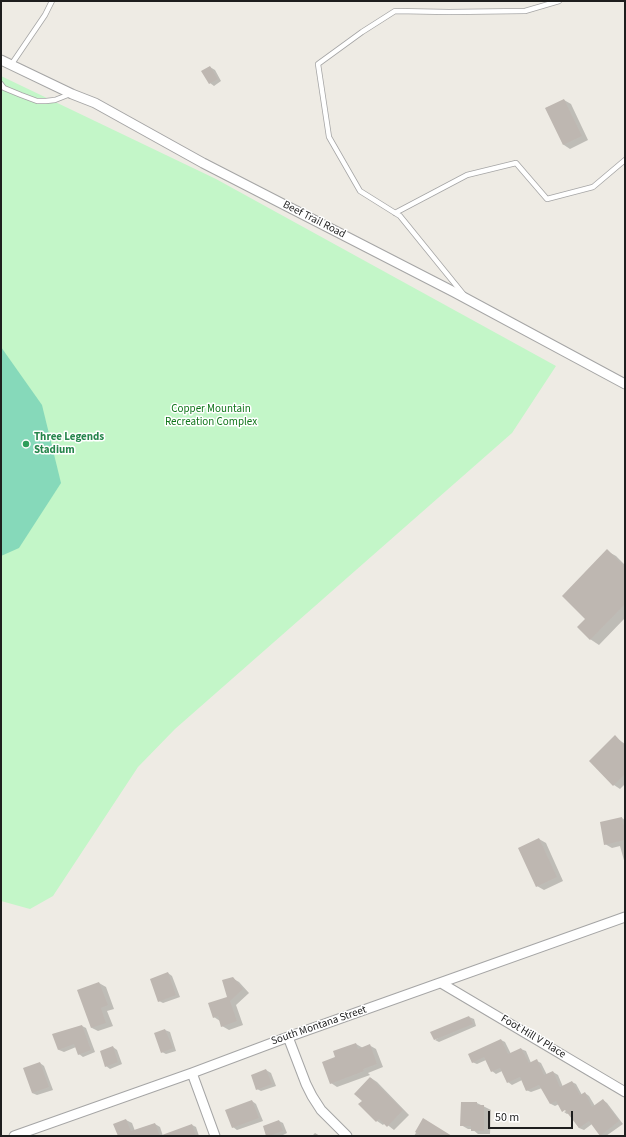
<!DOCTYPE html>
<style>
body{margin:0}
#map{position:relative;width:626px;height:1137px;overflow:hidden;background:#eeebe4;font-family:"Source Sans 3",sans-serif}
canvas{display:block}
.frame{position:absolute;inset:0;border:2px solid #1e1e1e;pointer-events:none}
.scale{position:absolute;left:488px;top:1111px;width:85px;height:18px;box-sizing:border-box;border:2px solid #1e1e1e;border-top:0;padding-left:5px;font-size:12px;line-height:14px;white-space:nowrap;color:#1e1e1e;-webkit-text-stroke:3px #fff;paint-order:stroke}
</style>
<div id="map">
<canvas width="626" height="1137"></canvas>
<div class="frame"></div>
<div class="scale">50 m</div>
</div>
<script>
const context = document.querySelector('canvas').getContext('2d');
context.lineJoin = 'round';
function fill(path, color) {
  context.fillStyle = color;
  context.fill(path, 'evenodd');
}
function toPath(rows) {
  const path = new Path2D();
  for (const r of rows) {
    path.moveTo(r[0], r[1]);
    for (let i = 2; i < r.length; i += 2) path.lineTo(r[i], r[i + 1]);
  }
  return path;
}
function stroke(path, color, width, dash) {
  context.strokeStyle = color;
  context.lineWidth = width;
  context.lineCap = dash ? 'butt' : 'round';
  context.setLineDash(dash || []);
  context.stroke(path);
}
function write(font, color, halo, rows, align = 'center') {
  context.font = font + ' "Source Sans 3",sans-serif';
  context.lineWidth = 3;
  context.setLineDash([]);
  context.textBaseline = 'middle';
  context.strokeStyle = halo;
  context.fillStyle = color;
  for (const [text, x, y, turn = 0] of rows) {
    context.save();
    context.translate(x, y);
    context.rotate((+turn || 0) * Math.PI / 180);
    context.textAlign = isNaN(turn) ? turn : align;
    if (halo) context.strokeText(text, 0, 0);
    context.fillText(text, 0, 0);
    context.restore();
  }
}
fill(toPath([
 [1,76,216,179,556,366,512,433,175,729,138,767,53,896,30,909,1,901]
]), '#c3f6c8');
fill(toPath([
 [1,347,42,405,61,483,19,548,1,556]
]), '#86d9ba');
fill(toPath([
 [210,67,215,70,221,81,214,86,210,83],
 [564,100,571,104,588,140,570,149,564,145,546,108],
 [607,551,616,556,625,565,625,618,599,645,590,639,587,619],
 [615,737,625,744,625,784,620,789,614,785],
 [622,818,625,820,625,864,620,846,612,848,605,844],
 [539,839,546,843,563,881,544,890,537,886],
 [168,973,172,976,180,997,163,1003,159,1001],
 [232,978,239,982,249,993,236,1005,243,1025,229,1030,222,1026,220,1021,214,1017,228,997],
 [99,983,106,987,114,1009,107,1011,113,1026,98,1031,92,1028],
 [469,1017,474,1019,476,1026,439,1042,435,1040],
 [82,1026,86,1028,95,1052,83,1057,79,1054,76,1047,64,1052,59,1050,54,1035],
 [165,1030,170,1032,176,1051,166,1054,162,1052,155,1034],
 [501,1040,505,1042,511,1054,521,1049,526,1051,531,1063,537,1061,541,1063,547,1075,553,1072,558,1075,563,1087,572,1082,576,1084,582,1095,585,1093,589,1096,595,1106,603,1100,607,1103,623,1124,606,1136,600,1135,592,1124,584,1130,579,1128,569,1113,567,1114,564,1112,570,1109,563,1110,563,1112,559,1104,555,1106,551,1104,542,1088,531,1092,526,1090,522,1080,512,1085,508,1082,502,1071,496,1074,492,1071,486,1060,477,1064,472,1062],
 [356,1044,363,1048,369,1045,376,1049,383,1067,368,1073,370,1075,337,1087,331,1083,337,1058],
 [113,1047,117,1050,122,1064,110,1069,106,1066],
 [40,1063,44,1066,53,1090,37,1095,32,1093],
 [266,1070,271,1073,276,1086,261,1091,257,1089],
 [371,1078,377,1082,409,1115,394,1130,385,1123,383,1125,377,1121,363,1101],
 [252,1101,256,1104,263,1121,237,1130,233,1127],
 [477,1103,491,1110,490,1134,478,1134,472,1129,468,1129,461,1125],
 [126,1120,132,1123,135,1131,155,1124,160,1127,163,1136,116,1136,118,1135],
 [424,1120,449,1136,414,1136],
 [279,1121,283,1123,287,1133,281,1136,267,1136],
 [192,1125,196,1127,199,1136,176,1136],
 [315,1133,320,1136,312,1136]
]), '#0003');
fill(toPath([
 [210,66,218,79,209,84,201,71],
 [564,99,582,136,563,145,545,108],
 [607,549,625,567,625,604,590,640,577,627,585,619,562,596],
 [615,735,625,746,625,774,613,786,589,761],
 [622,817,623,825,625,824,625,840,604,845,600,822],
 [539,838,557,877,536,887,518,848],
 [168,972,176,995,158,1002,150,979],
 [233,977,243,989,230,1001,237,1021,221,1027,218,1016,213,1018,208,1003,227,997,222,980],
 [99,982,108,1005,101,1008,106,1023,91,1028,77,990],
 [469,1016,473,1024,434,1040,430,1032],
 [82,1025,91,1050,78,1055,74,1044,58,1050,52,1034],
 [165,1029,173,1048,161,1053,154,1033],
 [501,1039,508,1054,521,1048,529,1063,537,1059,544,1075,553,1071,560,1087,572,1081,580,1095,585,1092,592,1107,603,1099,619,1121,600,1136,589,1121,579,1128,565,1110,562,1112,556,1101,550,1104,539,1085,526,1091,520,1077,507,1083,500,1068,491,1072,484,1057,472,1063,468,1054],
 [356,1043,358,1049,370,1044,377,1064,363,1069,364,1071,330,1084,322,1062,335,1057,333,1051],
 [113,1046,118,1062,105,1067,100,1051],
 [40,1062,49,1087,32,1093,23,1068],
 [266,1069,272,1084,256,1090,251,1075],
 [370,1077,403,1110,387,1127,379,1119,376,1122,358,1104,362,1101,354,1094],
 [252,1100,259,1118,232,1128,225,1110],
 [461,1102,477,1102,477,1105,484,1105,484,1131,471,1131,471,1126,460,1126],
 [423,1118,452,1136,421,1136,415,1132],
 [126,1119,131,1131,155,1123,160,1136,118,1136,113,1124],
 [279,1120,283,1131,269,1136,266,1136,263,1126],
 [192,1124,196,1136,162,1136,162,1135]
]), '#beb7b1');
const service = toPath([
 [11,65,45,15,52,1],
 [1,84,4,88,21,95,37,101,46,101,55,100,70,94],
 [395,213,467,175,516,163,547,199,593,187,625,160],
 [464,295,400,216,360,191,329,137,318,64,362,32,395,11,449,12,525,11,559,1]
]);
const minor = toPath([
 [1,60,72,94,95,103,203,163,454,292,625,384],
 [441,983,625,1092],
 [288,1037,306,1084,312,1096,321,1110,347,1136],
 [192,1073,215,1136],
 [14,1136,192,1073,288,1037,625,917]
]);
stroke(service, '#a5a5a5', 6);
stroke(minor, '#a5a5a5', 11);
stroke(service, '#fff', 4.5);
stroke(minor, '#fff', 9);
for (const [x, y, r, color] of [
 [26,444,4,"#2e9e5b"]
]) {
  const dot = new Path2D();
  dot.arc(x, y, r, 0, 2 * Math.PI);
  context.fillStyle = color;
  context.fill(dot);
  stroke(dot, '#fff', 1.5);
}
write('11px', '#1e1e1e', '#fff', [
 ["Beef Trail Road",314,220,27],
 ["South Montana Street",319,1026,-19],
 ["Foot Hill V Place",533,1037,31]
]);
write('11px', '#11761b', '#fff', [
 ["Copper Mountain",211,410],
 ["Recreation Complex",211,423]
]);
write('bold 11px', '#27864d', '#fff', [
 ["Three Legends",34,438],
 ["Stadium",34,451]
], 'left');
</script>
